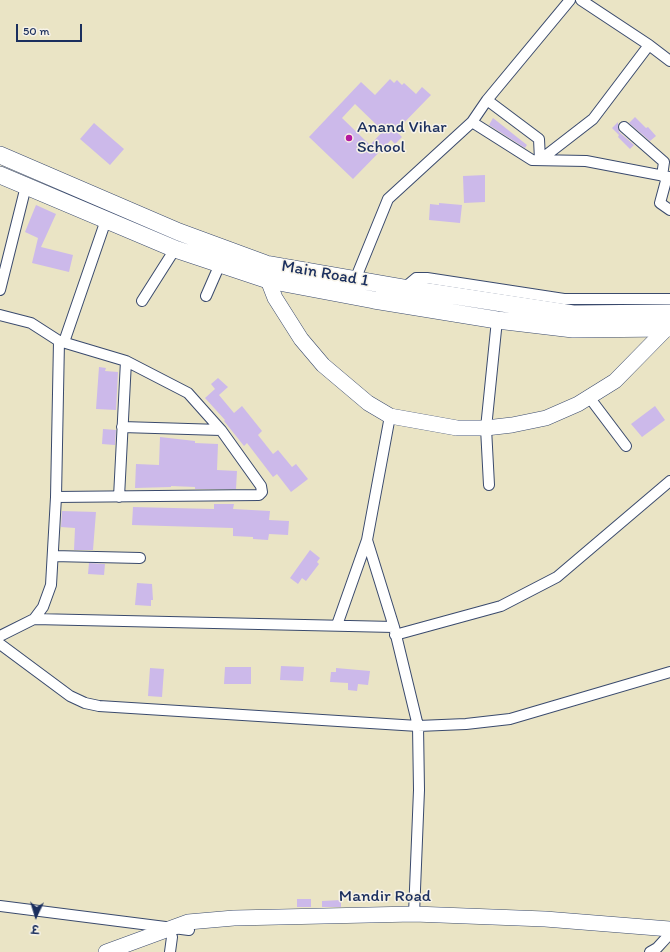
<!DOCTYPE html>
<meta charset="utf-8">
<style>
body{margin:0}
#map{position:relative;width:670px;height:952px;overflow:hidden;background:#eae4c5;font-family:Itim,"Playpen Sans Deva",sans-serif}
canvas{display:block}
.north{position:absolute;left:16px;top:896px;width:40px;height:40px;-webkit-text-stroke:3px #f7f3e8;paint-order:stroke;rotate:184deg;font-size:11px;font-weight:700;line-height:16px;text-align:center;color:#1b2f5e}
.north::after{content:'';display:block;margin:auto;width:14px;height:18px;background:#1b2f5e;clip-path:polygon(50% 0,100% 100%,50% 72%,0 100%)}
.scale{position:absolute;left:16px;top:24px;width:66px;height:18px;box-sizing:border-box;border:2px solid #1b2f5e;border-top:0;padding-left:5px;font-size:12px;line-height:14px;white-space:nowrap;color:#1b2f5e;-webkit-text-stroke:3px #f7f3e8;paint-order:stroke}
</style>
<div id="map">
<canvas width="670" height="952"></canvas>
<div class="north">उ</div>
<div class="scale">50 m</div>
</div>
<script>
const context = document.querySelector('canvas').getContext('2d');
context.lineJoin = 'round';
function fill(path, color) {
  context.fillStyle = color;
  context.fill(path, 'evenodd');
}
function toPath(rows) {
  const path = new Path2D();
  for (const r of rows) {
    path.moveTo(r[0], r[1]);
    for (let i = 2; i < r.length; i += 2) path.lineTo(r[i], r[i + 1]);
  }
  return path;
}
function stroke(path, color, width, dash) {
  context.strokeStyle = color;
  context.lineWidth = width;
  context.lineCap = dash ? 'butt' : 'round';
  context.setLineDash(dash || []);
  context.stroke(path);
}
function write(font, color, halo, rows, align = 'center') {
  context.font = font + ' Itim,sans-serif';
  context.lineWidth = 3;
  context.setLineDash([]);
  context.textBaseline = 'middle';
  context.strokeStyle = halo;
  context.fillStyle = color;
  for (const [text, x, y, turn = 0] of rows) {
    context.save();
    context.translate(x, y);
    context.rotate((+turn || 0) * Math.PI / 180);
    context.textAlign = isNaN(turn) ? turn : align;
    if (halo) context.strokeText(text, 0, 0);
    context.fillText(text, 0, 0);
    context.restore();
  }
}
fill(toPath([
 [390,79,394,83,397,80,402,85,404,83,416,94,422,87,431,95,396,131,402,137,395,144,391,140,353,179,309,137,361,82,375,95],
 [355,104,383,131,370,145,342,118],
 [635,117,646,128,648,127,656,136,650,141,629,123],
 [493,118,527,145,525,148,489,125],
 [618,122,619,132,634,145,630,149,618,137,619,135,612,128],
 [94,123,124,149,110,165,80,139],
 [485,175,485,202,464,203,463,176],
 [439,203,462,205,460,223,429,220,430,204,439,205],
 [36,205,56,214,41,247,73,255,69,272,32,263,38,238,25,232],
 [99,367,106,368,105,371,118,372,116,410,96,409],
 [218,378,228,387,219,395,234,413,242,406,262,431,258,435,273,454,278,450,292,467,296,464,308,479,291,492,277,474,273,477,247,443,244,446,224,421,225,420,205,398,215,389,211,384],
 [655,406,665,420,642,437,631,424],
 [103,429,116,430,115,445,102,444],
 [160,437,195,441,195,443,218,444,217,470,237,471,236,489,195,489,195,487,171,486,171,487,135,488,136,464,159,465],
 [214,504,234,504,233,509,270,511,269,520,289,521,288,535,269,534,268,540,253,539,253,537,233,536,233,528,132,525,133,507,214,509],
 [62,511,96,512,93,550,74,550,75,528,61,527],
 [310,550,320,558,317,562,319,564,306,581,302,578,298,584,290,578],
 [89,563,105,564,104,575,88,574],
 [137,583,152,584,153,600,151,600,151,606,135,605],
 [281,666,304,667,303,681,280,680],
 [225,667,251,667,251,684,224,684],
 [150,668,164,669,162,697,148,696],
 [336,668,370,671,368,685,358,684,357,691,348,690,348,683,330,682,331,672,336,672],
 [297,899,311,899,311,907,297,907],
 [341,900,341,907,322,907,322,901]
]), '#ccb9ea');
const street = toPath([
 [581,0,649,45,670,61],
 [487,100,539,139,540,160,593,119,649,45],
 [472,122,532,160,586,161,670,177],
 [624,127,664,162,662,176],
 [667,177,660,203,670,210],
 [355,280,388,199,472,122,487,100,570,0],
 [404,288,416,278,427,278,564,299,670,299],
 [0,290,26,186],
 [206,296,220,264],
 [142,301,175,249],
 [0,315,31,323,59,341,126,361,188,393,221,430,261,486,262,492,259,495,56,497],
 [64,342,106,220],
 [589,397,626,446],
 [122,427,221,430],
 [489,485,486,428,497,320],
 [119,497,126,361],
 [367,540,394,627,418,726,419,790,414,914],
 [53,556,140,558],
 [34,619,394,627],
 [337,625,367,540,390,416],
 [395,635,501,606,557,577,670,481],
 [0,636,34,619,43,607,51,585,56,497,59,341],
 [0,644,70,696,85,703,99,706,418,726,466,724,510,719,670,672],
 [0,906,189,930],
 [170,952,172,937],
 [650,952,657,948,667,937]
]);
const secondary = toPath([
 [268,280,275,298,301,339,323,365,368,403,390,416,457,428,486,428,512,425,546,418,578,404,615,381,667,328],
 [106,952,188,922,234,918,414,914,545,919,670,929]
]);
const primary = toPath([
 [0,155,179,232,266,264,404,288,573,314,670,313],
 [0,175,175,249,268,280,374,300,497,320,573,329,670,328]
]);
stroke(street, '#3a4a6d', 12);
stroke(secondary, '#3a4a6d', 16);
stroke(primary, '#3a4a6d', 18);
stroke(street, '#fff', 10);
stroke(secondary, '#fff', 15);
stroke(primary, '#fff', 17);
for (const [x, y, r, color] of [
 [349,138,4,"#b5179e"]
]) {
  const dot = new Path2D();
  dot.arc(x, y, r, 0, 2 * Math.PI);
  context.fillStyle = color;
  context.fill(dot);
  stroke(dot, '#f7f3e8', 1.5);
}
write('17px', '#1b2f5e', '#f7f3e8', [
 ["Anand Vihar",357,128],
 ["School",357,148]
], 'left');
write('17px', '#1b2f5e', '#f7f3e8', [
 ["Main Road 1",325,274,10],
 ["Mandir Road",385,897]
]);
</script>
